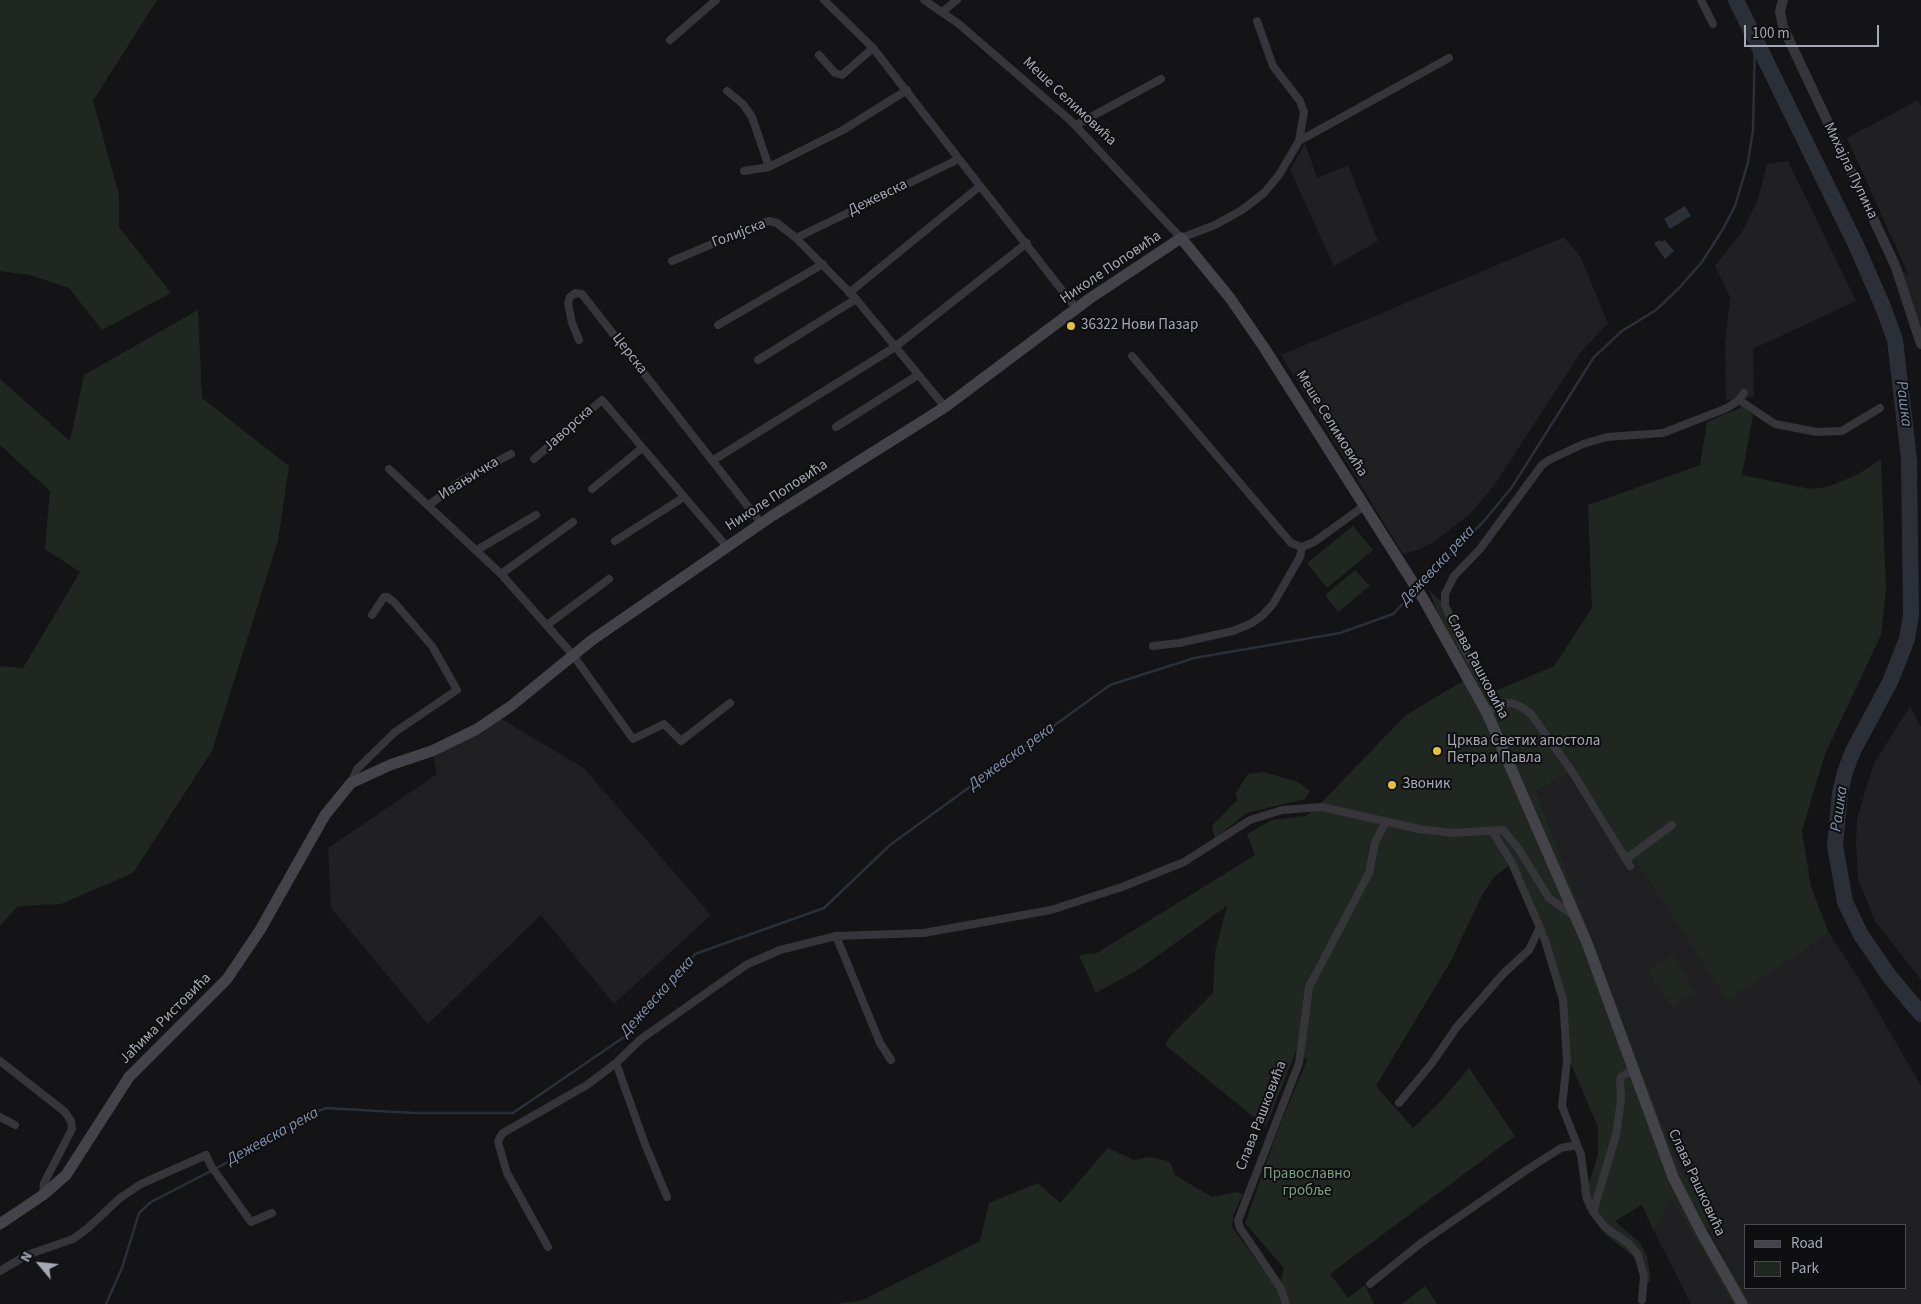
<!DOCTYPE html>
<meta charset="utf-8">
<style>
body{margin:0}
#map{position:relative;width:1921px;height:1304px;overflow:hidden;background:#141315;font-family:"Source Sans 3",sans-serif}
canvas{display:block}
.legend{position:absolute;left:1744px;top:1224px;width:162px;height:65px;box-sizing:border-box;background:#0f0e10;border:1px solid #4b4c52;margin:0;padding:6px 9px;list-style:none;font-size:15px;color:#a6a8b4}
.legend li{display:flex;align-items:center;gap:10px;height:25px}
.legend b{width:25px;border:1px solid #4b4c52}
.north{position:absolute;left:15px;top:1239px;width:50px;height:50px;-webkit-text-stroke:4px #0f0e10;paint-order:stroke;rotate:298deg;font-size:14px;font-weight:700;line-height:20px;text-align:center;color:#a6a8b4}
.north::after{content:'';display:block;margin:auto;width:18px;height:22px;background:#a6a8b4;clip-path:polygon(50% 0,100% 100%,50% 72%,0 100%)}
.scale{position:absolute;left:1744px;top:25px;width:135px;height:22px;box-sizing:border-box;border:2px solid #a6a8b4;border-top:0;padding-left:6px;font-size:15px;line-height:18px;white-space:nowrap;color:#a6a8b4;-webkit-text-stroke:4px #0f0e10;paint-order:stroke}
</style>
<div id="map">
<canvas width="1921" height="1304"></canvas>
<ul class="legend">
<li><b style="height:6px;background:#434349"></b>Road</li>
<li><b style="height:14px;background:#202721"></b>Park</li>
</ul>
<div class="north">N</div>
<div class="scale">100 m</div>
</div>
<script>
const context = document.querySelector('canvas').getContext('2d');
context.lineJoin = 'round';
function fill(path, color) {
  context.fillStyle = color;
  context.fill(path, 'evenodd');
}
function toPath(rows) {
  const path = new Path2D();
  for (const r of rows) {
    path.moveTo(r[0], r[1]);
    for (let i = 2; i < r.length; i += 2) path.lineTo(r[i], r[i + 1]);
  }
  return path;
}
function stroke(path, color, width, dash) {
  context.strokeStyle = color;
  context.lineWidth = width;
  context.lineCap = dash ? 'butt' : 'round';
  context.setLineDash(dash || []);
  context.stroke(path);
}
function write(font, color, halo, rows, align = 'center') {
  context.font = font + ' "Source Sans 3",sans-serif';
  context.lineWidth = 4;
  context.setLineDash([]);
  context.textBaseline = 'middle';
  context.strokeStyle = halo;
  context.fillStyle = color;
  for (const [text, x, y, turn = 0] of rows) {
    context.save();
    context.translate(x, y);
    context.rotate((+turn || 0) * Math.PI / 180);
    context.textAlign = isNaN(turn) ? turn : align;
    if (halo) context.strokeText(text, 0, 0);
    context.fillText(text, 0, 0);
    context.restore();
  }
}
fill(toPath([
 [1918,100,1921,106,1921,339,1895,265,1909,276,1847,138],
 [1305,143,1317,178,1348,165,1378,241,1334,266,1290,170],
 [1788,161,1856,301,1753,349,1754,397,1726,400,1725,344,1730,297,1715,266,1743,230,1758,199,1767,164],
 [1564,237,1580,256,1608,323,1581,352,1495,484,1471,513,1434,542,1418,550,1403,554,1281,355],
 [1910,706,1921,727,1921,980,1875,921,1858,879,1856,843,1857,818,1874,763],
 [496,716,584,768,711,915,614,1004,541,915,428,1024,331,908,328,848,437,774,432,751],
 [1568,773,1626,866,1635,860,1728,1000,1829,933,1861,982,1921,1086,1921,1304,1752,1304,1706,1228,1718,1223,1681,1171,1673,1152,1536,791],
 [1745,1225,1905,1225,1905,1288,1745,1288],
 [1671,1196,1732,1304,1691,1304,1654,1231]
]), '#201f22');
fill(toPath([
 [0,0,157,0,93,101,119,195,119,227,171,293,102,330,69,288,30,275,0,271],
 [198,310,202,398,289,466,278,541,212,751,133,873,61,904,18,906,0,926,0,666,23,668,80,572,45,549,50,491,0,445,0,379,70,441,84,375],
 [1742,407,1753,415,1742,475,1810,489,1827,487,1857,475,1881,459,1886,590,1881,635,1825,754,1802,831,1811,887,1829,933,1728,1001,1635,860,1626,866,1568,773,1536,791,1673,1152,1681,1171,1718,1223,1706,1229,1752,1304,1732,1304,1671,1197,1654,1231,1642,1205,1615,1221,1640,1243,1647,1256,1651,1282,1641,1282,1636,1259,1605,1234,1586,1209,1580,1190,1587,1187,1594,1168,1598,1154,1598,1127,1567,1055,1560,988,1512,863,1494,877,1482,895,1451,961,1376,1086,1413,1128,1442,1100,1469,1068,1515,1136,1330,1274,1348,1298,1365,1285,1374,1304,1286,1304,1280,1287,1284,1268,1245,1223,1278,1130,1307,1060,1296,1051,1266,1127,1165,1045,1171,1035,1213,993,1215,952,1227,906,1139,969,1096,993,1079,955,1097,953,1255,855,1247,834,1272,820,1306,816,1317,807,1406,715,1463,681,1429,590,1445,605,1490,693,1554,666,1592,608,1588,505,1700,465,1707,422],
 [1353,526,1373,550,1327,588,1307,563],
 [1355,570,1370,586,1338,612,1325,595],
 [1264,772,1298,782,1310,791,1305,799,1247,813,1215,838,1212,826,1238,799,1235,794,1248,774],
 [1672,955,1696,993,1673,1008,1648,970],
 [1108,1148,1134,1160,1150,1157,1170,1162,1175,1175,1212,1197,1236,1192,1243,1194,1234,1214,1232,1227,1277,1288,1282,1304,835,1304,863,1300,980,1241,989,1203,1038,1183,1060,1203],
 [1425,1286,1437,1304,1402,1304]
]), '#202721');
fill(toPath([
 [1685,206,1691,216,1670,229,1664,219],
 [1660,240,1661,242,1665,240,1674,251,1665,259,1654,243]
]), '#2b3038');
stroke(toPath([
 [1419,587,1484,521,1512,487,1594,357,1622,331,1656,310,1679,288,1702,262,1723,229,1735,206,1748,162,1753,130,1755,38],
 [106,1304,122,1268,139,1213,151,1202,234,1159,306,1116,326,1108,414,1113,513,1113,627,1035,695,954,824,908,890,845,1110,685,1194,658,1340,633,1393,614,1415,591]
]), '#2b3038', 2.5);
stroke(toPath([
 [1736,0,1857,247,1883,307,1895,340,1909,459,1911,615,1907,639,1890,682,1853,751,1845,772,1840,793,1835,845,1845,902,1861,935,1890,977,1921,1014]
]), '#2b3038', 16);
stroke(toPath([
 [824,0,873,48,959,159],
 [924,0,959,24,1071,121,1181,238,1215,225,1242,210,1264,193,1279,175,1299,141,1304,112,1300,101,1273,66,1257,21],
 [1701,0,1713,24],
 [942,12,957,0],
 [670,40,716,0],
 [819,55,835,73,842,75,873,48],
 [727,91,743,104,752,117,769,167],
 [1076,125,1161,79],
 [1299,141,1449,58],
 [744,171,769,167,843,130,907,90],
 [796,238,959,159,1076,308],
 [672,261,762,223,769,221,777,223,796,238,856,299,945,407],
 [849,293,980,186],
 [718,325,823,264],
 [579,340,572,323,568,303,570,297,575,293,582,294,761,523],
 [1132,356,1291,543,1302,547,1314,542,1364,506],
 [758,360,856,299],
 [1739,400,1775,424,1817,432,1842,431,1880,408],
 [836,427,918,375],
 [534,459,602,400,727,547],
 [712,461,895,347,1027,243],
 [389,469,501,574,573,655,633,739,664,724,681,741,730,703],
 [592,489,642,448],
 [429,505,462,480,511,454],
 [615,541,684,497],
 [477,550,536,515],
 [501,574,573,522],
 [547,625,609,579],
 [1153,646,1179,643,1233,631,1252,623,1263,615,1273,604,1300,557,1302,547],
 [1498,706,1463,647,1445,605,1445,594,1454,576,1480,549,1542,465,1549,460,1583,444,1607,437,1663,433,1727,408,1739,400,1744,393],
 [1487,713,1501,704,1511,703,1520,706,1531,714,1571,770,1630,866],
 [351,783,357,769,395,732,457,690,432,646,394,602,387,597,384,597,372,615],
 [1492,831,1512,863,1545,940,1563,1000,1567,1061,1562,1106,1581,1155,1587,1199,1596,1216,1606,1228,1628,1243,1638,1255,1644,1276,1642,1300],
 [1626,859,1672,825],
 [836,936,880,1043,891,1060],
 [0,1061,65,1112,71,1121,72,1129,44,1183,43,1195],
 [616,1063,645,1144,667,1197],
 [1399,1103,1432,1063,1456,1028,1503,974,1529,950,1539,929],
 [0,1117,15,1125],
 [1593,1212,1616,1135,1621,1099,1620,1081,1621,1077,1632,1070],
 [548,1247,507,1173,498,1142,500,1137,503,1133,587,1085,616,1063,641,1039,746,965,780,950,836,936,924,933,1051,910,1122,887,1184,862,1250,820,1282,810,1322,807,1419,829,1452,833,1503,830,1518,848,1549,898,1573,915],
 [0,1271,27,1255,73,1239,88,1228,120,1198,141,1184,206,1155,211,1166,251,1222,272,1213],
 [1370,1284,1421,1243,1528,1169,1561,1148,1577,1145],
 [1286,1304,1280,1287,1240,1228,1238,1221,1299,1063,1309,987,1369,873,1375,843,1386,821]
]), '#35353a', 8);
stroke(toPath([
 [1783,0,1780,11,1783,27,1895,265,1921,344]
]), '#35353a', 10);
stroke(toPath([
 [0,1224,43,1195,66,1175,129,1077,227,979,260,930,325,815,351,783,390,765,432,751,477,729,511,706,592,640,772,516,945,407,1089,299,1181,238,1230,298,1265,349,1424,600,1487,713,1587,943,1673,1177,1700,1230,1742,1304]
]), '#434349', 11);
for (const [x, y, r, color] of [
 [1071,326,5,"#e4c23c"],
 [1437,751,5,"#e4c23c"],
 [1392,785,5,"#e4c23c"]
]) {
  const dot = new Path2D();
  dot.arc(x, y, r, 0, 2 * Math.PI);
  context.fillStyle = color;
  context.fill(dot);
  stroke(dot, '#0f0e10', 2);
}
write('15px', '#a6a8b4', '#0f0e10', [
 ["Меше Селимовића",1069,102,43],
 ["Михајла Пупина",1850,171,64],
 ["Дежевска",878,198,-26],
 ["Голијска",739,234,-21],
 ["Николе Поповића",1111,268,-34],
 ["Церска",629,354,52],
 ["Меше Селимовића",1331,424,58],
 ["Јаворска",569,429,-42],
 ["Ивањичка",469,479,-32],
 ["Николе Поповића",777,496,-33],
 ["Слава Рашковића",1477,667,62],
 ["Јаћима Ристовића",166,1019,-45],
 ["Слава Рашковића",1262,1116,-69],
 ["Слава Рашковића",1696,1183,65]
]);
write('15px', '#a6a8b4', '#0f0e10', [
 ["36322 Нови Пазар",1081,326],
 ["Црква Светих апостола",1447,742],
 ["Петра и Павла",1447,759],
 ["Звоник",1402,785]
], 'left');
write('15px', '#7e9e84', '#0f0e10', [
 ["Православно",1307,1175],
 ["гробље",1307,1192]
]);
write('italic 16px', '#7f91ad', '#0f0e10', [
 ["Рашка",1903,404,83],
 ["Дежевска река",1438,566,-47],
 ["Дежевска река",1012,757,-36],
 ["Рашка",1840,809,-82],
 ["Дежевска река",658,997,-48],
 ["Дежевска река",273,1137,-29]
]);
</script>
